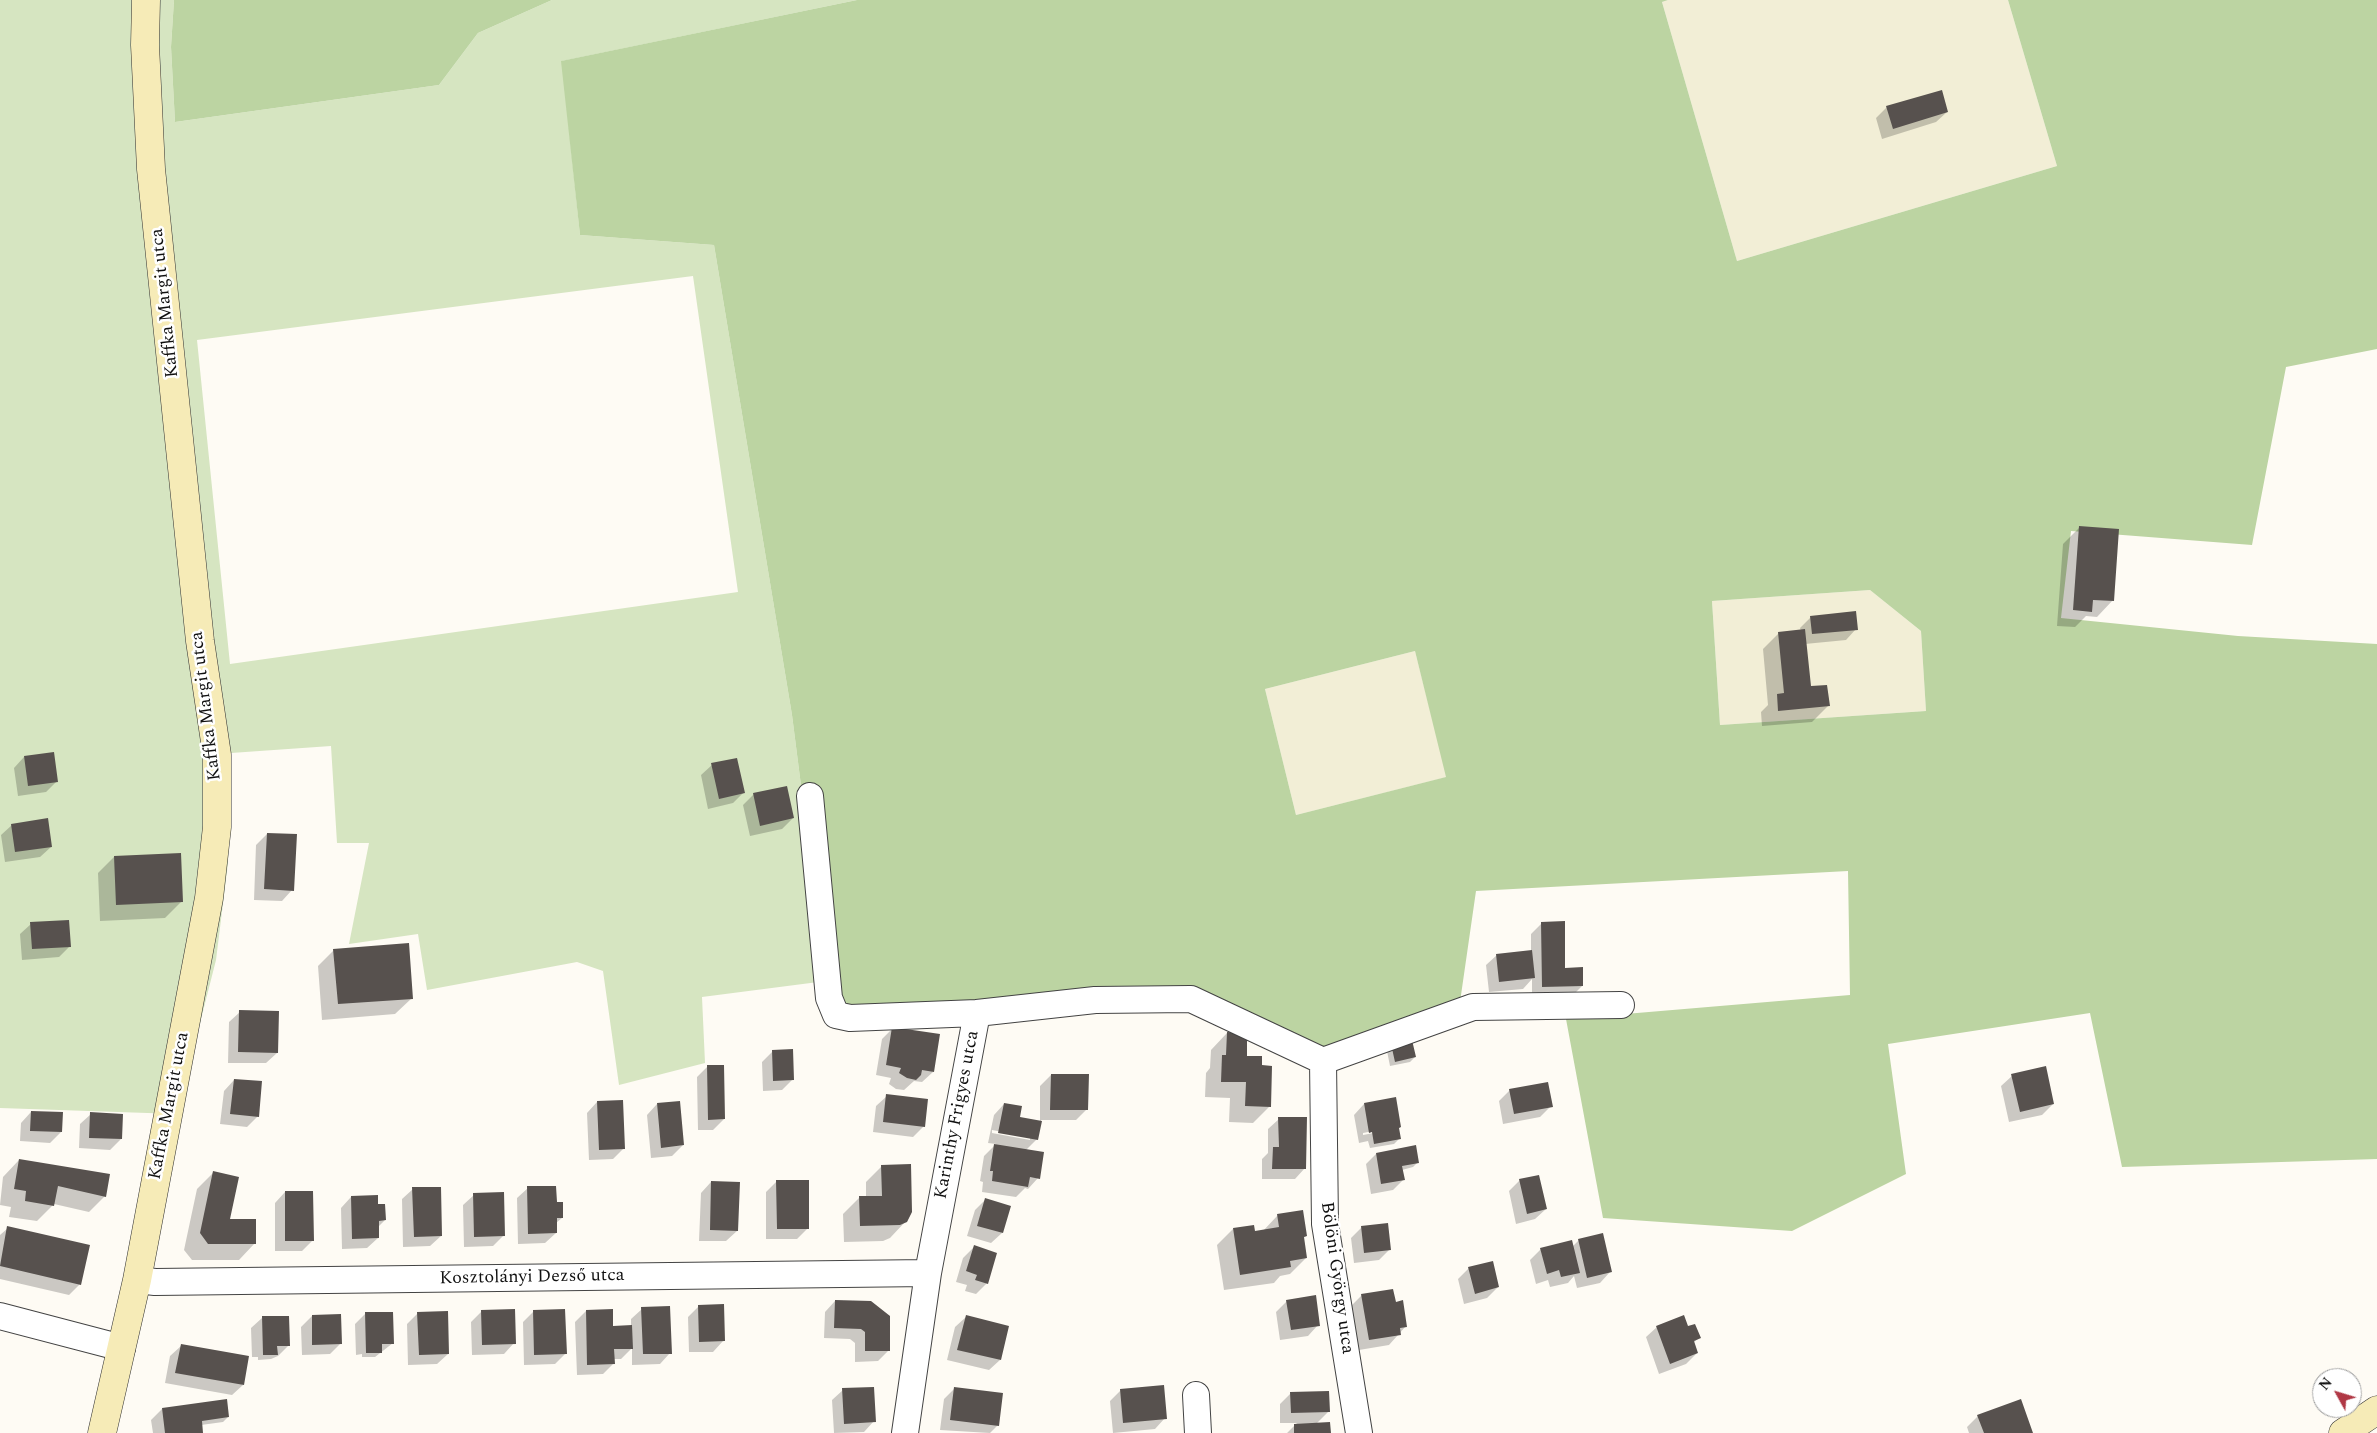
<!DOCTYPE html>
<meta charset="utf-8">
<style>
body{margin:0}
#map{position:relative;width:2377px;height:1433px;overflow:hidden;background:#fefbf4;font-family:Spectral,serif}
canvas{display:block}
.north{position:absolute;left:2312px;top:1368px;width:50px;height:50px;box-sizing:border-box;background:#fff;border:1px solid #9f9f9f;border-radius:50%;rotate:309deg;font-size:14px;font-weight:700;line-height:20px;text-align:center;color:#101010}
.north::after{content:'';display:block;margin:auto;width:18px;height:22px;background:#b03845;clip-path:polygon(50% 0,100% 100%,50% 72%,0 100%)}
</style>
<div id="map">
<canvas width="2377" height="1433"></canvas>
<div class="north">N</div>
</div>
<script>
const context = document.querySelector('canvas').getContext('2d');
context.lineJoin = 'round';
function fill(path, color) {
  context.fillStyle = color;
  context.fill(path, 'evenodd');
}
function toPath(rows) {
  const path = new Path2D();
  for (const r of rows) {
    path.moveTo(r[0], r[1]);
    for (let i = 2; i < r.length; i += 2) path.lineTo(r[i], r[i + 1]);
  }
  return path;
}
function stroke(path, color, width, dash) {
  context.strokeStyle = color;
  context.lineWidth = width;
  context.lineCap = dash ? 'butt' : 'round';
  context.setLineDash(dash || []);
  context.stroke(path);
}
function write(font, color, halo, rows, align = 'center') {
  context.font = font + ' Spectral,serif';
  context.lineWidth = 5;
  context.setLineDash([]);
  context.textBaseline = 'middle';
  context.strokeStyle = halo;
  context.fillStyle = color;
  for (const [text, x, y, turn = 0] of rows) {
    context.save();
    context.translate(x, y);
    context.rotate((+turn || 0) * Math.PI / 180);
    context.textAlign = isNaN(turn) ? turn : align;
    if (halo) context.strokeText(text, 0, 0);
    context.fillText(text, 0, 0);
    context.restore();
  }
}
fill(toPath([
 [1668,0,2008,0,2057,166,1737,261,1662,2],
 [1870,590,1921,631,1926,711,1720,725,1712,601],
 [1415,651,1447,777,1296,815,1265,689]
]), '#f2eed6');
fill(toPath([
 [0,0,174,0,171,47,175,122,439,85,478,33,552,0,857,0,562,61,580,235,714,245,792,715,826,981,702,997,705,1063,619,1085,603,971,577,962,427,990,418,934,349,944,369,843,337,843,331,746,231,753,228,863,216,960,177,1114,0,1108],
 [693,276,738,592,230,664,197,340]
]), '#d6e5c1');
fill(toPath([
 [174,0,552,0,478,33,439,85,175,122,171,47],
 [857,0,1668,0,1662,2,1737,261,2057,166,2008,0,2377,0,2377,349,2286,367,2252,545,2071,531,2061,618,2238,636,2377,644,2377,1159,2122,1167,2090,1013,1888,1044,1906,1174,1792,1231,1603,1218,1566,1019,1850,995,1848,871,1476,891,1460,1002,1327,1048,1186,990,848,1010,826,981,792,715,714,245,580,235,561,61],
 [1870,590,1921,631,1926,711,1720,725,1712,601],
 [1415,651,1446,777,1296,815,1265,689]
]), '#bcd4a2');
fill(toPath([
 [1887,107,1947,112,1936,122,1882,139,1876,118],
 [2079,528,2113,600,2097,617,2086,616,2075,627,2057,626,2063,544],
 [1811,617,1856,629,1846,640,1805,644,1809,688,1828,706,1812,722,1762,726,1761,712,1768,705,1763,649,1779,633,1801,631,1800,628],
 [24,757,57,781,46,792,18,796,14,768],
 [712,765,744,792,733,803,708,809,701,775],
 [754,794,793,818,782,829,750,836,743,805],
 [12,825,51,847,40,857,5,862,1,835],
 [267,834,292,890,282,901,254,900,256,845],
 [114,857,181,902,165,918,100,921,98,873],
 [1542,923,1564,969,1582,986,1571,997,1532,997,1532,979,1523,989,1489,992,1486,965,1497,955,1531,951,1531,934],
 [31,924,69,947,59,957,22,960,20,934],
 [334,950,412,998,395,1014,322,1020,318,966],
 [240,1012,277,1053,266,1063,228,1063,229,1022],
 [893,1028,933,1072,922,1082,914,1081,904,1090,896,1089,889,1084,891,1078,876,1075,882,1039],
 [1227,1033,1245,1057,1261,1067,1270,1106,1253,1123,1229,1122,1230,1098,1205,1097,1206,1073,1210,1068,1211,1050],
 [1392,1046,1415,1057,1410,1062,1390,1066,1387,1051],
 [773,1051,793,1079,782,1090,763,1091,762,1062],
 [708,1066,724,1119,713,1130,698,1130,697,1077],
 [1051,1075,1087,1109,1076,1120,1041,1120,1037,1139,1026,1150,1038,1178,1028,1189,1025,1188,1016,1197,982,1192,983,1182,980,1181,984,1156,996,1144,988,1143,994,1115,1004,1104,1019,1118,1040,1122,1040,1086],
 [992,1130,1030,1137,1030,1140,992,1133],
 [2012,1076,2053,1104,2042,1115,2009,1122,2001,1086],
 [234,1080,258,1116,247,1127,220,1124,224,1091],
 [1510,1090,1551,1106,1540,1117,1503,1124,1499,1101],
 [887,1096,924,1126,913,1137,873,1132,876,1106],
 [1395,1099,1400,1127,1398,1129,1399,1139,1394,1144,1370,1148,1368,1141,1359,1143,1354,1115,1364,1104],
 [1389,1128,1389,1130,1363,1135,1363,1133],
 [597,1102,624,1148,613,1159,589,1160,587,1113],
 [657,1104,683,1145,672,1156,651,1158,647,1115],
 [31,1112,61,1132,50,1143,20,1141,21,1123],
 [91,1114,121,1139,110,1150,79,1148,80,1124],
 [1279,1119,1305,1168,1295,1179,1262,1179,1262,1159,1268,1153,1268,1129],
 [1376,1154,1418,1162,1413,1167,1402,1170,1403,1180,1393,1190,1371,1194,1366,1164],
 [19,1160,105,1196,89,1212,54,1204,37,1221,9,1217,11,1207,0,1205,3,1177],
 [882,1166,906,1221,890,1238,883,1241,844,1242,843,1214,860,1197,866,1197,866,1182],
 [213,1173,228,1221,255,1243,239,1260,192,1260,184,1250,197,1189],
 [1520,1180,1546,1209,1535,1219,1516,1224,1509,1191],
 [777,1181,808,1228,797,1239,766,1239,766,1192],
 [711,1182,737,1231,726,1241,699,1241,701,1193],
 [528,1188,556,1203,562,1218,556,1223,556,1233,545,1243,518,1244,517,1198],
 [413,1189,441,1236,430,1246,403,1247,402,1199],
 [285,1192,313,1240,302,1251,275,1251,275,1203],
 [474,1195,504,1235,493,1246,464,1247,463,1205],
 [351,1197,377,1205,385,1220,378,1227,378,1238,367,1248,342,1249,341,1208],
 [986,1199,1002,1233,991,1243,967,1236,975,1210],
 [1278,1215,1306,1236,1303,1238,1306,1258,1290,1274,1280,1276,1274,1283,1224,1290,1217,1245,1233,1229,1254,1233,1262,1232],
 [1362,1227,1390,1249,1379,1260,1354,1263,1351,1238],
 [8,1228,80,1284,69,1295,0,1279,0,1235],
 [1579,1240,1610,1272,1600,1283,1577,1288,1574,1276,1568,1283,1550,1287,1548,1280,1536,1284,1530,1260,1541,1249,1572,1247],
 [974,1247,987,1283,976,1294,965,1291,967,1285,956,1282,963,1258],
 [1469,1268,1498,1287,1487,1298,1464,1304,1458,1279],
 [1362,1295,1395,1305,1406,1326,1389,1345,1359,1350,1351,1306],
 [835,1301,888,1351,878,1361,855,1362,855,1343,850,1339,824,1338,825,1312],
 [1287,1301,1318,1325,1308,1336,1280,1340,1276,1312],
 [699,1306,723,1341,713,1352,689,1352,688,1317],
 [642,1309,670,1353,660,1364,632,1365,632,1348,621,1359,613,1359,613,1364,603,1374,577,1375,575,1322,586,1311,612,1327,631,1326,631,1319],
 [482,1311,514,1343,504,1354,472,1355,471,1322],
 [533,1312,565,1354,555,1364,524,1365,523,1322],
 [366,1313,393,1343,375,1357,362,1357,362,1354,356,1355,355,1324],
 [418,1313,448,1354,437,1364,408,1365,407,1324],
 [312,1316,341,1343,330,1354,302,1355,301,1327],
 [966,1317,1000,1360,989,1370,947,1360,955,1327],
 [262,1318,289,1345,278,1356,271,1359,258,1360,258,1357,252,1357,251,1328],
 [1657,1327,1688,1328,1699,1338,1693,1343,1697,1353,1686,1364,1659,1374,1646,1337],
 [181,1346,243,1385,232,1395,165,1383,170,1356],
 [954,1389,998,1425,990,1433,940,1430,944,1399],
 [843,1390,874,1421,864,1432,834,1433,832,1400],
 [1121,1390,1165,1418,1155,1429,1113,1433,1110,1401],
 [1291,1393,1328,1412,1316,1424,1330,1433,1287,1433,1297,1423,1280,1423,1280,1404],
 [162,1409,228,1417,223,1422,201,1425,202,1433,153,1433,151,1420],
 [1978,1416,2032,1433,1969,1433,1967,1427]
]), '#0003');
fill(toPath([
 [1942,90,1948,112,1893,129,1886,106],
 [2079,526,2119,529,2114,601,2093,600,2092,612,2073,610],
 [1856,611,1858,630,1812,634,1810,616],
 [1805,629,1811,686,1827,685,1830,706,1778,711,1777,694,1784,693,1778,632],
 [54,752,58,782,28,786,24,756],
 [737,758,745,793,719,799,711,763],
 [787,786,794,818,760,826,753,793],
 [48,818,52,847,15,852,11,824],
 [267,833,297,834,294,891,264,889],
 [181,853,183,902,116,905,114,856],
 [69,920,71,947,32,949,30,922],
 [1565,921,1565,968,1583,967,1583,986,1542,987,1541,922],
 [409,943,413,999,338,1004,333,949],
 [1532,950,1535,978,1499,982,1496,954],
 [239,1010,279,1011,278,1053,238,1052],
 [892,1027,940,1034,934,1072,922,1070,921,1075,916,1080,907,1078,899,1073,901,1068,886,1065],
 [1227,1032,1247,1033,1247,1056,1262,1056,1262,1065,1272,1066,1271,1107,1245,1106,1246,1082,1221,1082,1222,1055,1226,1055],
 [1412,1040,1416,1057,1395,1062,1391,1044],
 [793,1049,794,1080,773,1081,772,1050],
 [707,1065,724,1065,725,1119,708,1120],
 [2046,1066,2054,1104,2020,1112,2011,1074],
 [1051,1074,1089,1074,1088,1110,1050,1110],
 [234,1079,262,1081,259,1117,230,1114],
 [1548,1082,1553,1107,1514,1114,1509,1089],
 [886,1094,928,1099,925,1127,883,1122],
 [1396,1097,1401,1127,1399,1128,1401,1139,1374,1144,1372,1132,1369,1133,1364,1103],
 [623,1100,625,1149,599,1150,597,1101],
 [680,1101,684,1145,661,1148,657,1103],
 [1004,1103,1022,1106,1020,1117,1042,1121,1038,1140,998,1133],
 [31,1111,63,1112,62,1132,30,1131],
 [90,1112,123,1114,122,1139,89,1138],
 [1278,1117,1307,1117,1306,1169,1272,1169,1273,1147,1279,1147],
 [994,1144,1044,1152,1040,1179,1030,1177,1028,1187,992,1181,993,1171,990,1171],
 [1416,1145,1419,1163,1402,1166,1405,1180,1381,1184,1376,1153],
 [19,1159,110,1174,106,1197,58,1186,54,1206,25,1201,26,1191,14,1189],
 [911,1164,912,1212,907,1222,900,1225,860,1226,859,1196,882,1196,881,1165],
 [213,1171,239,1177,230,1219,256,1219,256,1244,208,1244,200,1233],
 [1539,1175,1547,1209,1527,1214,1519,1179],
 [776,1180,809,1180,809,1229,777,1229],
 [711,1181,740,1182,738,1231,710,1230],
 [527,1186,556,1186,557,1202,563,1202,563,1218,557,1218,557,1233,528,1234],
 [412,1187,441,1187,442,1236,414,1237],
 [285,1191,313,1191,314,1241,285,1241],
 [504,1192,505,1236,474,1237,473,1193],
 [378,1195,378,1204,385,1204,386,1220,379,1221,379,1238,352,1239,351,1196],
 [985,1198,1011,1206,1003,1233,977,1226],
 [1303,1210,1307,1236,1304,1237,1307,1258,1290,1261,1291,1267,1240,1275,1233,1228,1254,1225,1255,1231,1279,1227,1277,1214],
 [1388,1223,1391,1250,1364,1253,1361,1226],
 [7,1226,90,1245,81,1285,0,1266],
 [1603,1233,1612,1272,1587,1278,1578,1239],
 [1572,1240,1580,1273,1561,1277,1559,1270,1547,1274,1540,1248],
 [974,1245,997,1253,988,1284,975,1280,977,1275,966,1271],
 [1493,1261,1499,1287,1475,1294,1468,1267],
 [1393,1289,1396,1302,1403,1300,1407,1327,1400,1328,1401,1335,1369,1340,1361,1294],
 [1316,1295,1320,1326,1291,1330,1286,1300],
 [835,1300,871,1301,890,1316,890,1351,865,1351,865,1332,861,1329,834,1328],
 [724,1304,725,1341,699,1342,698,1305],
 [670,1306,672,1354,643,1354,641,1307],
 [515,1309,516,1344,482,1345,481,1310],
 [565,1309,567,1354,534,1355,533,1310],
 [613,1309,613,1326,632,1325,633,1349,614,1349,615,1364,587,1365,586,1310],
 [448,1311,449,1354,419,1355,417,1312],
 [365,1312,393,1312,394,1344,382,1344,382,1353,366,1353],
 [341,1314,342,1344,312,1345,312,1315],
 [966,1315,1009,1326,1001,1360,957,1350],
 [1684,1315,1688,1326,1695,1324,1701,1338,1694,1341,1698,1353,1670,1364,1656,1326],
 [262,1316,289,1316,290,1346,277,1346,278,1355,263,1355],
 [181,1344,249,1356,244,1385,175,1373],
 [1164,1385,1167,1419,1123,1423,1120,1389],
 [874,1387,876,1422,844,1424,842,1388],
 [954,1387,1003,1393,999,1426,950,1420],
 [1329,1391,1330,1412,1291,1413,1290,1392],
 [227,1399,229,1417,202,1421,203,1433,165,1433,162,1408],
 [2021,1399,2033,1433,1984,1433,1977,1415],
 [1330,1422,1331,1433,1294,1433,1294,1424]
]), '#57514e');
const street = toPath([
 [810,796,829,998,836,1015,850,1018,977,1013],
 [1323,1061,1325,1224,1359,1433],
 [137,1280,155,1282,928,1273],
 [0,1316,122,1348],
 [1196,1395,1198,1433],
 [905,1433,928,1273,977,1013,1095,1000,1191,999,1323,1061,1473,1007,1621,1005]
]);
const secondary = toPath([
 [102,1433,137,1280,209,898,217,827,217,755,200,641,151,169,145,45,146,0],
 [2343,1433,2377,1410]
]);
stroke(street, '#434343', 28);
stroke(secondary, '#323232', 29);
stroke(street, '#fff', 26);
stroke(secondary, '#f6ebb7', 28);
write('18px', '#101010', '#fff', [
 ["Kaffka Margit utca",166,303,-96],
 ["Kaffka Margit utca",207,706,-97],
 ["Kaffka Margit utca",170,1106,-79],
 ["Karinthy Frigyes utca",958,1115,-79],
 ["Kosztolányi Dezső utca",532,1278,-1],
 ["Bölöni György utca",1336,1278,82]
]);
</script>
